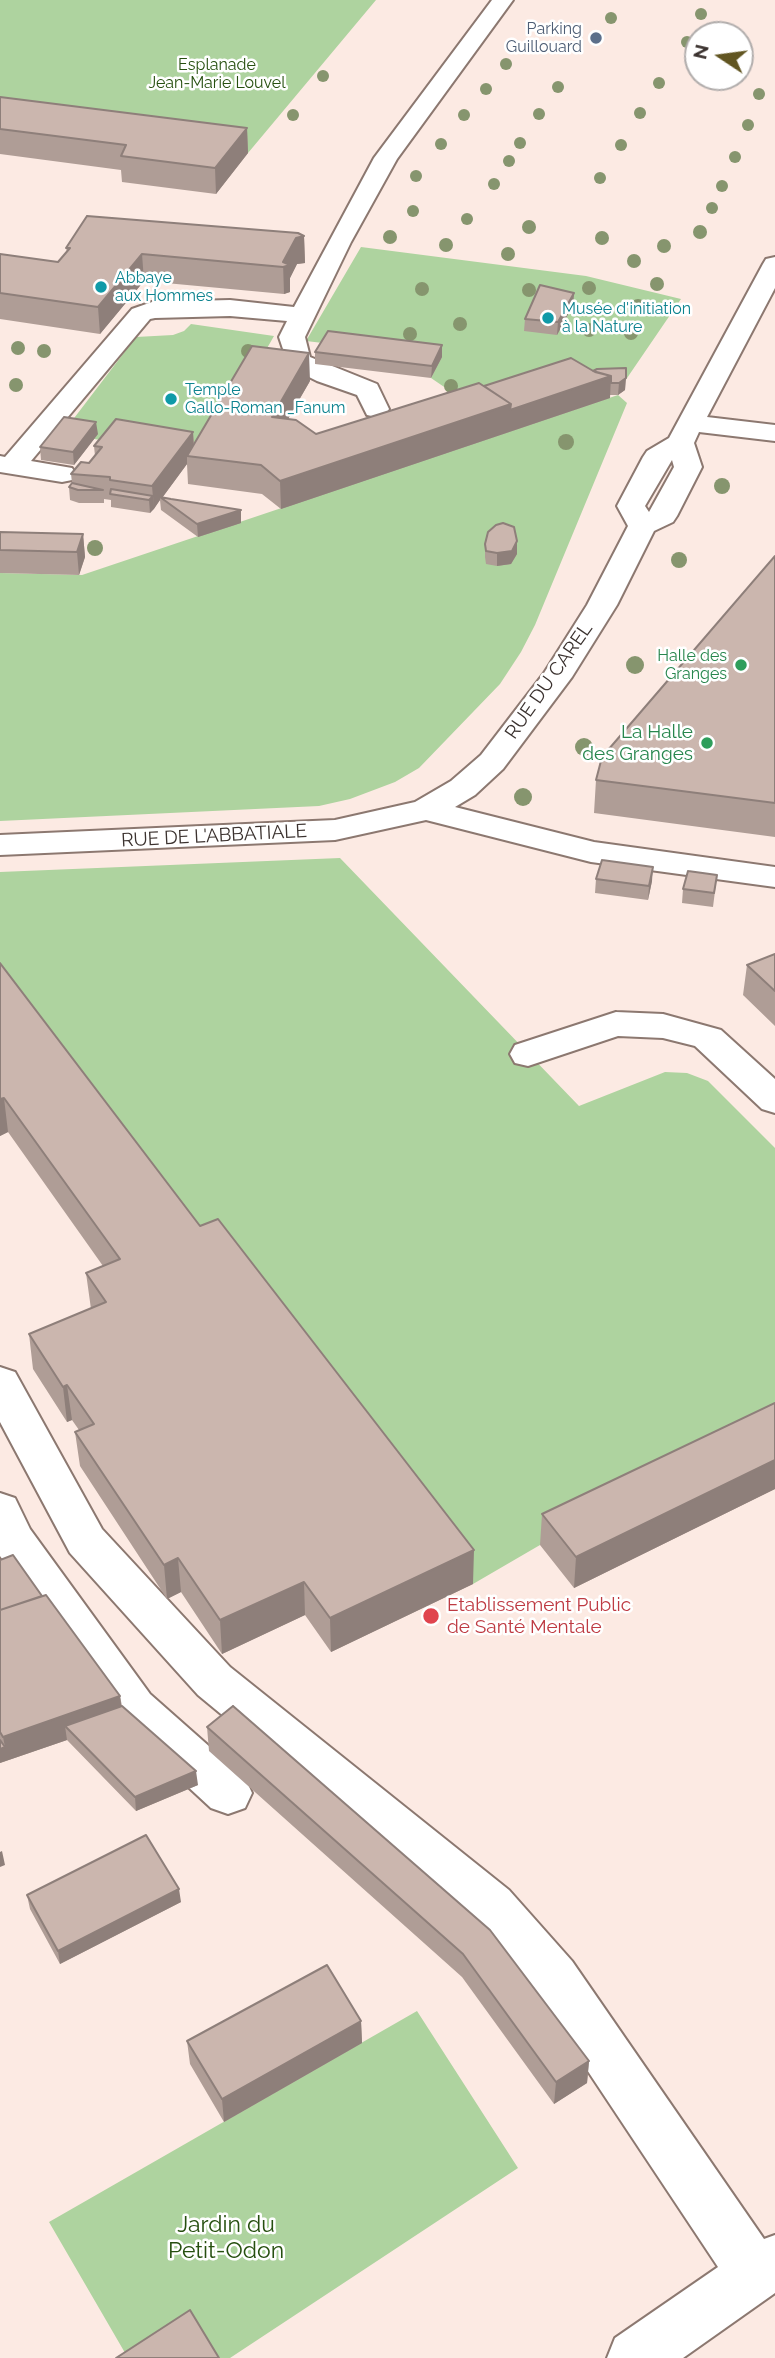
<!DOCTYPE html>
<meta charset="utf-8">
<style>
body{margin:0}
#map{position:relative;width:775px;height:2358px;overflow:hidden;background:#fceae3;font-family:Raleway,sans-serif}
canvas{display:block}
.north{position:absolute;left:684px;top:21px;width:70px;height:70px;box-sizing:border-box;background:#fff;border:2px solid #b1adac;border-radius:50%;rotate:283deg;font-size:19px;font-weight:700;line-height:28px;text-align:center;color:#3b322f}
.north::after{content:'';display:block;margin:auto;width:24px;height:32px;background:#615521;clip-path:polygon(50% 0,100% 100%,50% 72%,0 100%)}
</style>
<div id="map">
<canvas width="775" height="2358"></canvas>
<div class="north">N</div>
</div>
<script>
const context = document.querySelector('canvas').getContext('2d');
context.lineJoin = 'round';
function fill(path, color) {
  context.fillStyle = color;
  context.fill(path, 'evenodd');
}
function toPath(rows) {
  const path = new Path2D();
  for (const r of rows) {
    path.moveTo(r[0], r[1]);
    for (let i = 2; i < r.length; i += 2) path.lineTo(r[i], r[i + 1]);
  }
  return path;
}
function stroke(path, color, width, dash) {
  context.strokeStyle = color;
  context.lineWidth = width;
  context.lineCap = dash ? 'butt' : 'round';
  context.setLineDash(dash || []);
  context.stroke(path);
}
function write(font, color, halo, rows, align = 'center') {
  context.font = font + ' Raleway,sans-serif';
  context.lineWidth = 5;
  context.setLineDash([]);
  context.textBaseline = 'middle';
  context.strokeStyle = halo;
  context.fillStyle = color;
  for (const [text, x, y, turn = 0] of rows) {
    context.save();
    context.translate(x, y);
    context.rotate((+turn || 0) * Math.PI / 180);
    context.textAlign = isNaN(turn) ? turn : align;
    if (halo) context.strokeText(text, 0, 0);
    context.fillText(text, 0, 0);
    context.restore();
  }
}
fill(toPath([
 [0,0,376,0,248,153,0,122],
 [361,247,586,276,681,299,625,381,478,410,431,378,441,357,306,341],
 [191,324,274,336,206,455,94,439,65,430,136,337,173,335,184,331],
 [618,395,627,403,535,625,521,652,500,684,419,768,395,782,350,799,319,806,0,821,0,573,82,575],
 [340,858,579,1106,665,1072,687,1073,708,1081,775,1148,775,1432,540,1545,473,1584,220,1254,0,991,0,872],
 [417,2011,518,2168,230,2358,128,2358,49,2222]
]), '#aed39f');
const minor = toPath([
 [492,0,513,0,397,159,351,242,305,337,310,357,377,384,389,409,385,415,376,417,367,415,357,395,317,381,289,367,279,337,287,321,230,316,155,318,150,319,31,461,72,468,76,474,72,480,62,482,0,472,0,456,5,457,132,309,152,302,230,300,294,307,374,158,492,0],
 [775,257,775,288,707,417,775,425,775,441,699,432,694,443,702,467,677,516,673,522,654,531,617,605,572,677,503,769,475,795,455,807,594,842,775,867,775,887,591,862,426,820,335,840,0,855,0,835,335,820,415,802,451,781,481,755,544,673,587,605,628,526,617,506,643,457,647,451,669,438,763,264,766,259,775,257],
 [672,460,674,467,649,512,645,506,672,460],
 [616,1012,663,1014,721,1030,775,1079,775,1113,762,1109,695,1046,663,1038,618,1036,528,1066,515,1063,510,1054,515,1045,616,1012],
 [0,1367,15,1372,102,1529,230,1667,509,1890,572,1961,764,2239,775,2235,775,2293,683,2358,607,2358,615,2338,718,2267,536,1993,473,1922,198,1695,70,1553,0,1422,0,1367],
 [0,1493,15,1498,30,1529,150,1694,245,1778,252,1793,245,1808,228,1814,211,1808,118,1722,0,1556,0,1493]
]);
stroke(minor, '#8c7870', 4);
fill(minor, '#fff');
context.fillStyle = '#86956e';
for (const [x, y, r] of [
 [701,14,6],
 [611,18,6],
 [687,42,6],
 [506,64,6],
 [323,76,6],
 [659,83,6],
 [558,87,6],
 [486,89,6],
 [759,94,6],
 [640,113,6],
 [539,114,6],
 [293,115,6],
 [464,115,6],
 [748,125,6],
 [520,143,6],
 [441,144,6],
 [621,145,6],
 [735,157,6],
 [509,161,6],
 [416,176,6],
 [600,178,6],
 [494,184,6],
 [722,186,6],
 [712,208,6],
 [413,211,6],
 [467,219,6],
 [529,227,7],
 [700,232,7],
 [390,237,7],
 [602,238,7],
 [446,245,7],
 [664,246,7],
 [508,254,7],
 [634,261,7],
 [657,284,7],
 [589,288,7],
 [422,289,7],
 [529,290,7],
 [638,306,7],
 [460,324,7],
 [589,330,7],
 [631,333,7],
 [410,334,7],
 [18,348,7],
 [44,351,7],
 [248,351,7],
 [16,385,7],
 [451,386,7],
 [221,391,7],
 [566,442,8],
 [722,486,8],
 [95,548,8],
 [679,560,8],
 [635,665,9],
 [584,747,9],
 [523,797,9]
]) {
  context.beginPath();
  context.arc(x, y, r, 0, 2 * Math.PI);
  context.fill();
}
fill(toPath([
 [0,97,247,128,248,153,216,194,122,182,121,170,0,154],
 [304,236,305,263,297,264,290,278,290,292,284,294,144,281,100,334,0,319,0,254,58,262,67,252,66,248],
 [574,293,573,305,557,335,524,331,525,319],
 [442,345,442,357,431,378,315,364,315,352],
 [626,368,625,390,618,395,610,395,610,398,281,509,262,494,188,484,187,464,162,498,241,523,198,537,161,510,160,500,150,513,111,507,111,500,104,499,104,503,79,503,70,500,69,487,72,483,71,474,89,463,95,456,94,446,193,432,194,443,310,381,288,419,316,434,484,386,593,371],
 [98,434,74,465,41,460,40,447],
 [0,532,83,534,85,557,79,575,0,573],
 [485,544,517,554,511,564,497,566,486,564,485,557],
 [775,556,775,837,594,813,596,780],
 [717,875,713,907,682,903,683,889],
 [596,879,652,881,648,900,595,893],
 [775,954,775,1026,743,995,747,965],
 [0,963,473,1584,331,1652,305,1615,222,1654,181,1592,167,1599,80,1466,75,1432,79,1430,72,1420,67,1422,33,1369,29,1334,91,1309,86,1273,103,1266,8,1132,0,1136],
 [775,1403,775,1489,574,1588,540,1545,542,1514],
 [0,1560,42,1596,120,1696,122,1706,198,1785,136,1811,67,1740,0,1763],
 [207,1727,589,2061,587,2083,554,2104,462,1977,209,1751],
 [27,1895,181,1902,60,1964,30,1909],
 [361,2021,362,2043,224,2122,190,2064,187,2041]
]), '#af9d96');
fill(toPath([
 [247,128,248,153,216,194,215,168],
 [304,236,305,263,297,264,290,278,290,292,284,294,283,262,296,238],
 [142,254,144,281,100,334,98,307],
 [574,293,573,305,557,335,558,322],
 [442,345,442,357,431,378,432,366],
 [309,353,310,381,273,445,272,417],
 [611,376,610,398,281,509,280,481,511,404],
 [626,378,625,390,618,395,619,383],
 [96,422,98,434,74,465,73,452],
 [193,432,194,455,187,456,187,464,162,498,160,497,160,500,154,509,152,486],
 [153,496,154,509,150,513,149,500],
 [241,510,241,523,198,537,197,524],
 [83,534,85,557,79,575,77,552],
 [517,541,517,554,511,564,497,566,497,553],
 [653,867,652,881,648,900,649,886],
 [4,1098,8,1132,0,1136,0,1099],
 [67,1385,72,1420,67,1422,63,1387],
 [775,1460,775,1489,574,1588,576,1557],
 [474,1550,473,1584,331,1652,330,1618],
 [178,1558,181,1592,167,1599,164,1565],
 [304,1582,305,1615,222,1654,220,1620],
 [120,1696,123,1720,65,1726,67,1740,0,1763,0,1749,5,1747,3,1737],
 [196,1771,198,1785,136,1811,135,1797],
 [2,1851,5,1865,0,1867,0,1852],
 [179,1889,181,1902,60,1964,58,1951],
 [361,2021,362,2043,224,2122,222,2099],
 [589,2061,587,2083,554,2104,556,2082]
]), '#8e7f7a');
const building = toPath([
 [0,97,247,128,215,168,121,156,126,145,0,129,0,97],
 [87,216,298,233,304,236,296,238,283,262,290,265,283,267,142,254,98,307,0,293,0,254,58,262,70,248,66,248,87,216],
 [540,285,574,293,558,322,525,319,540,285],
 [328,331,442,345,432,366,315,352,328,331],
 [252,346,309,353,272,417,296,420,316,434,479,383,511,404,280,481,261,465,187,456,252,346],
 [571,358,595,372,611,376,510,410,511,404,484,386,571,358],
 [626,368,626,378,619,383,611,383,611,376,593,371,597,369,626,368],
 [64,417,96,422,73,452,40,447,64,417],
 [116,419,193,432,152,486,110,480,110,477,71,474,81,462,89,463,102,447,94,446,116,419],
 [72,483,103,490,78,490,69,487,72,483],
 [111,489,153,496,149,500,110,494,111,489],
 [160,497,171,499,241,510,197,524,160,497],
 [503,523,514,527,517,541,512,551,497,553,486,551,485,544,488,532,496,525,503,523],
 [0,532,83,534,77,552,0,550,0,532],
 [775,556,775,803,596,780,602,757,775,556],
 [602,860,653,867,649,886,596,879,602,860],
 [688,871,717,875,714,893,683,889,688,871],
 [775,954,775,991,747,965,775,954],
 [0,963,200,1226,218,1219,474,1550,330,1618,304,1582,220,1620,178,1558,164,1565,75,1432,94,1424,67,1385,63,1387,29,1334,106,1302,86,1273,120,1259,4,1098,0,1099,0,963],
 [775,1403,775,1460,576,1557,542,1514,775,1403],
 [13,1555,42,1596,0,1610,0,1560,13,1555],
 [46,1595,120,1696,3,1737,0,1732,0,1610,46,1595],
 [122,1706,196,1771,135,1797,65,1726,122,1706],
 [233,1706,490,1930,589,2061,556,2082,463,1954,207,1727,233,1706],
 [0,1740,5,1747,0,1749,0,1740],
 [146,1835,179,1889,58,1951,27,1895,146,1835],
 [327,1965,361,2021,222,2099,187,2041,327,1965],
 [190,2310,219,2358,116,2358,190,2310]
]);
fill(building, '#cbb6ae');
stroke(building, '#8e7f7a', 2);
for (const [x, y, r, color] of [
 [596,38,7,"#5c6f8a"],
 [101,287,7,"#0f9aa8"],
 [548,318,7,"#0f9aa8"],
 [171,399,7,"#0f9aa8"],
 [741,665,7,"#2e9e5b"],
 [707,743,7,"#2e9e5b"],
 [431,1616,9,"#e0444e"]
]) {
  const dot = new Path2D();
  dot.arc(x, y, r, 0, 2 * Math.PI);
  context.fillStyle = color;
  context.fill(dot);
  stroke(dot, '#fff', 2.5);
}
write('16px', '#4e5e75', '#fff', [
 ["Parking",582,29],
 ["Guillouard",582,47]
], 'right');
write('16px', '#264f0f', '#fff', [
 ["Esplanade",217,65],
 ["Jean-Marie Louvel",217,83]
]);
write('16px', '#0d838f', '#fff', [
 ["Abbaye",115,278],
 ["aux Hommes",115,296],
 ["Musée d'initiation",562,309],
 ["à la Nature",562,327],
 ["Temple",185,390],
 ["Gallo-Roman _Fanum",185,408]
], 'left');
write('16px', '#27864d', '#fff', [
 ["Halle des",727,656],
 ["Granges",727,674]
], 'right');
write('19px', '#3b322f', '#fff', [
 ["RUE DU CAREL",549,681,-55],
 ["RUE DE L'ABBATIALE",214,836,-3]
]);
write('19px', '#27864d', '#fff', [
 ["La Halle",693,732],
 ["des Granges",693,754]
], 'right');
write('19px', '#be3a42', '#fff', [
 ["Etablissement Public",447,1605],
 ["de Santé Mentale",447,1627]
], 'left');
write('23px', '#264f0f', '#fff', [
 ["Jardin du",226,2225],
 ["Petit-Odon",226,2251]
]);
</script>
